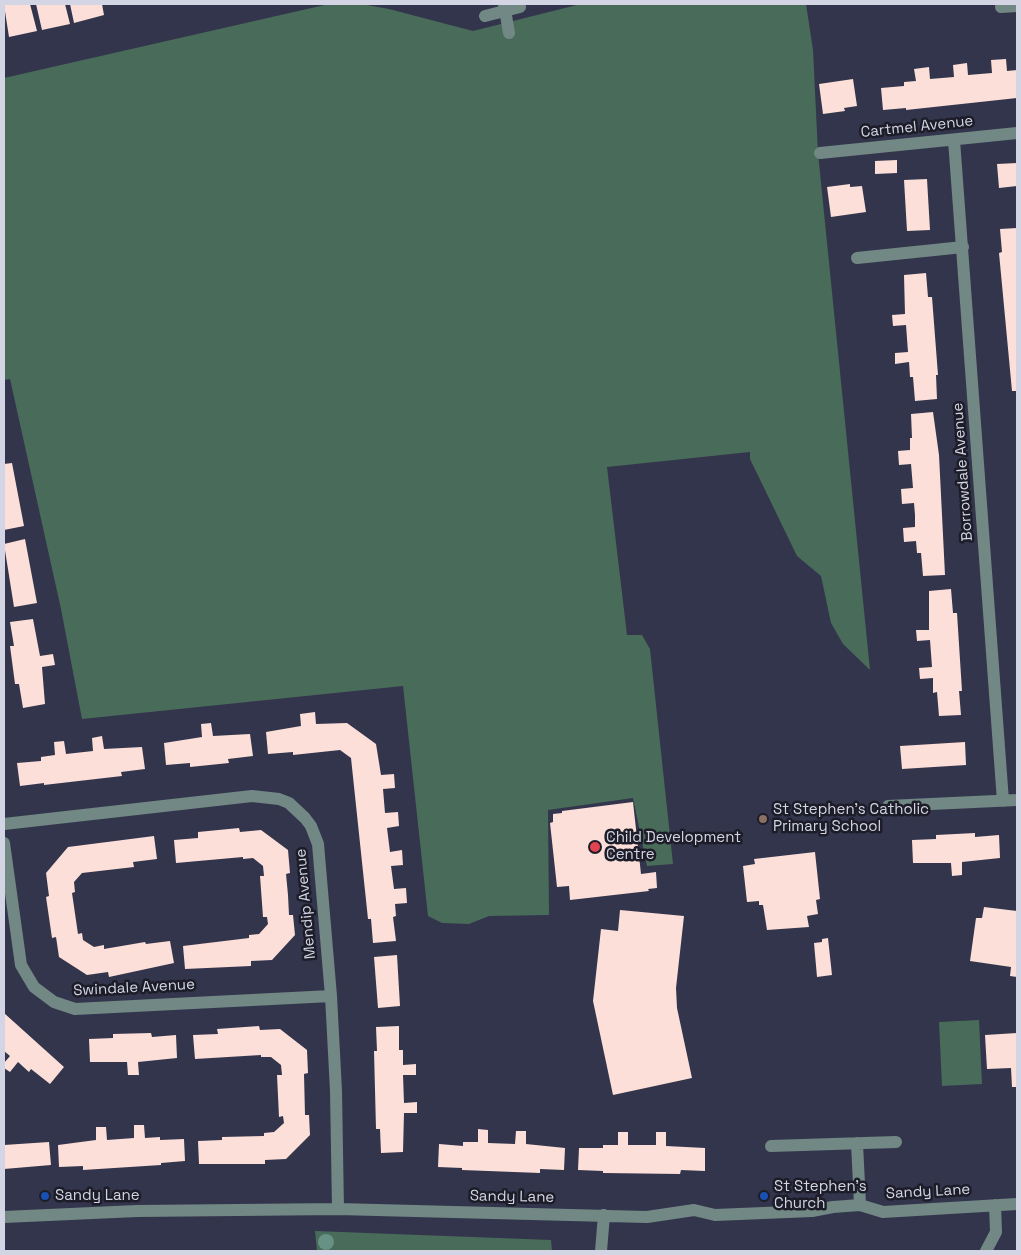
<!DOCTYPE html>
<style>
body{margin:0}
#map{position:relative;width:1021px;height:1255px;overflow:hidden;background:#33354c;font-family:"Space Grotesk",sans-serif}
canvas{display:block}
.frame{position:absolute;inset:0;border:5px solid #d4d5e4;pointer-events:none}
</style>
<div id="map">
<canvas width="1021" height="1255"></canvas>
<div class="frame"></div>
</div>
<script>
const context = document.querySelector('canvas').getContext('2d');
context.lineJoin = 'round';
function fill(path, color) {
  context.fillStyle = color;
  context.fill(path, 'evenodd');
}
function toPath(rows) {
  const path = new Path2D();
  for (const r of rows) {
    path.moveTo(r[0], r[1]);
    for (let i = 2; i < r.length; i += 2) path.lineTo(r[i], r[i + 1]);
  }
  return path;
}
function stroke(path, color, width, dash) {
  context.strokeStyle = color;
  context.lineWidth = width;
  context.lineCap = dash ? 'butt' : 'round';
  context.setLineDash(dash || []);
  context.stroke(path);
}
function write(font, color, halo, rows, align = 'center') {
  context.font = font + ' "Space Grotesk",sans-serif';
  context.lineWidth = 5;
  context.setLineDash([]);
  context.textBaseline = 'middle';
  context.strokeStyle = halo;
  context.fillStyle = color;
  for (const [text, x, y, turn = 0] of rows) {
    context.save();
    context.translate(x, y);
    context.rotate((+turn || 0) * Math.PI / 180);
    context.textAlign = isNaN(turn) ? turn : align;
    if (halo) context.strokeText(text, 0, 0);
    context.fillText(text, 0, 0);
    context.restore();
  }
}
fill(toPath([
 [329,4,361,4,389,9,473,31,581,4,806,4,813,50,818,153,870,670,843,644,831,623,821,576,797,556,750,459,750,452,607,467,627,635,642,635,650,649,673,864,647,866,633,798,548,810,549,915,489,916,469,924,442,923,428,916,403,686,82,719,61,609,10,379,4,380,4,78],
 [979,1020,982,1084,942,1086,939,1022],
 [315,1231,551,1240,552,1251,317,1251]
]), '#496b59');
fill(toPath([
 [10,4,30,4,37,31,9,37,4,5],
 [36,4,65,4,70,24,42,30],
 [70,4,102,4,104,15,74,23],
 [1006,59,1007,71,1017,70,1017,98,906,110,906,108,883,110,881,88,904,86,904,82,916,81,914,69,929,67,930,79,954,77,953,65,967,63,968,75,992,73,991,60],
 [853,79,857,106,844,108,845,111,823,114,819,84],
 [897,160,897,173,875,174,875,161],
 [1017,163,1017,186,999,188,997,164],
 [927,179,930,230,907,231,904,180],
 [850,184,850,187,862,186,866,212,831,217,827,187],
 [1017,228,1017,391,1012,391,999,253,1002,252,1000,229],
 [926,273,928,297,932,297,938,375,936,375,937,399,915,401,913,377,910,377,909,362,895,364,895,353,908,352,906,325,893,326,892,315,905,314,904,275],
 [933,412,939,455,945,575,923,576,921,553,917,553,916,541,904,542,903,528,915,527,915,515,914,503,902,504,901,489,913,488,911,464,899,465,898,451,910,450,910,438,912,438,911,414],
 [12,463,24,526,4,530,4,464],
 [25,539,37,603,14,607,4,544],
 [951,589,953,613,957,613,962,691,959,691,961,715,939,716,937,692,933,693,933,678,920,679,919,668,932,667,930,640,917,641,916,630,929,630,929,591],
 [33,619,40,656,53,654,55,665,42,667,45,704,23,708,19,684,15,684,10,646,14,646,10,622],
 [315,712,316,724,347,723,376,744,381,775,394,774,395,788,383,789,385,813,398,812,399,826,387,828,390,852,402,850,403,865,391,866,394,889,406,888,407,903,395,904,396,916,393,917,396,941,373,943,371,919,368,919,351,758,340,750,293,755,293,752,268,754,266,732,301,726,300,714],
 [211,723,213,736,250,734,253,756,228,759,229,763,190,767,190,763,166,765,164,743,202,737,201,724],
 [102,736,104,749,142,747,145,769,121,772,122,776,44,785,44,783,20,786,17,763,41,761,41,757,55,755,54,742,64,741,66,754,93,751,92,738],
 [965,742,966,765,902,769,900,746],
 [633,802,641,874,656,872,657,888,648,889,649,891,570,900,569,886,557,887,550,823,553,822,553,814,562,813,562,811],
 [239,828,240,832,261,830,288,850,290,873,286,874,288,895,289,915,293,915,295,935,272,960,251,961,251,966,185,969,183,946,249,938,249,935,259,934,268,924,267,917,263,917,260,876,264,876,263,866,253,858,243,859,243,857,176,863,174,840,198,838,198,832],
 [975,833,975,837,999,835,1000,858,962,862,962,875,952,876,951,863,913,863,912,840,936,839,936,835],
 [154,836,157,859,133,862,134,867,82,873,74,882,75,892,72,893,78,934,82,933,83,940,94,947,104,945,104,949,145,942,146,944,170,941,174,963,109,977,108,972,87,975,59,957,56,937,52,938,46,897,49,896,46,873,68,847],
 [815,852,820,899,816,900,818,914,807,916,809,927,767,930,763,905,759,905,759,901,747,902,743,866,755,864,754,859],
 [984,907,1017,911,1017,977,1010,976,1011,967,970,961,976,918,982,918],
 [620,910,684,916,676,988,677,1008,692,1078,613,1095,593,1001,601,929,618,931],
 [828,938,832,975,817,977,814,943,822,942,822,939],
 [397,955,400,1006,378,1008,374,957],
 [4,1013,64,1067,50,1084,31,1069,29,1072,18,1062,10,1072,4,1068,4,1063,10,1056,4,1051],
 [259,1026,260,1030,280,1029,307,1050,308,1073,304,1074,305,1115,309,1115,310,1135,286,1159,265,1160,265,1164,199,1164,198,1141,222,1140,222,1137,264,1136,264,1133,274,1132,284,1123,283,1116,279,1117,277,1075,282,1075,281,1065,271,1057,261,1057,261,1055,195,1059,193,1035,218,1034,217,1029],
 [399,1026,399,1050,403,1050,403,1065,416,1064,416,1075,403,1075,404,1103,417,1102,417,1113,404,1113,403,1152,381,1153,380,1129,376,1129,374,1051,377,1051,376,1027],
 [151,1033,152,1037,176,1035,177,1058,138,1062,139,1075,128,1075,127,1062,90,1062,89,1039,113,1038,113,1034],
 [1017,1033,1017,1087,1012,1087,1011,1068,987,1069,985,1035],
 [134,1125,144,1125,145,1138,160,1137,160,1140,184,1139,185,1161,161,1163,161,1165,83,1170,83,1166,59,1167,58,1145,96,1140,96,1127,106,1127,107,1140,134,1138],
 [478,1129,488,1130,488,1143,515,1144,516,1131,526,1131,526,1144,565,1148,564,1170,540,1169,540,1173,462,1170,462,1168,438,1167,439,1144,463,1146,463,1142,478,1142],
 [618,1132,628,1132,628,1145,656,1145,656,1132,666,1132,666,1146,705,1148,705,1171,681,1170,680,1174,603,1173,603,1171,578,1170,579,1148,603,1148,603,1145,618,1145],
 [49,1142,51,1165,4,1169,4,1145]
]), '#fcdfd8');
stroke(toPath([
 [504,4,509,33],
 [1001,7,1017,6],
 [485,16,520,7],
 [954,140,1003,801],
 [820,153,1017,133],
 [857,258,963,247],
 [888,806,1017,800],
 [4,824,252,796,279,799,289,803,305,818,311,826,318,844,331,996,336,1091,338,1209],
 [4,843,21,965,34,987,54,1002,75,1009,331,996],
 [857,1143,860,1205],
 [771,1146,896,1142],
 [4,1217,137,1211,338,1209,647,1217,694,1210,715,1215,812,1211,833,1207,860,1205,883,1212,1017,1204],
 [601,1251,604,1215],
 [986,1251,996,1232,995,1205]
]), '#728884', 12);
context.fillStyle = '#689186';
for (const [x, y] of [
 [326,1242]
]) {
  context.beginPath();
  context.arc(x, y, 8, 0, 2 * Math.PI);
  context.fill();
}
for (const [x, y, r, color] of [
 [763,819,5,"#8d6e63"],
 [595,847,6,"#e0444e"],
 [45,1196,5,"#1a4fb4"],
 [764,1196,5,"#1a4fb4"]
]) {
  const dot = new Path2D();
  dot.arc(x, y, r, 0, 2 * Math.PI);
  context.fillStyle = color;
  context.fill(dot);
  stroke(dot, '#1c1d28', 2);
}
write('15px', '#d4d5e4', '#1c1d28', [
 ["Cartmel Avenue",917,127,-6],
 ["Borrowdale Avenue",963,472,-94],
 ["Mendip Avenue",306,904,-95],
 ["Swindale Avenue",134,988,-3],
 ["Sandy Lane",928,1192,-3],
 ["Sandy Lane",512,1197,1]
]);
write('15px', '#d4d5e4', '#1c1d28', [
 ["St Stephen's Catholic",773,810],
 ["Primary School",773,827],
 ["Child Development",606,838],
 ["Centre",606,855],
 ["St Stephen's",774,1187],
 ["Church",774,1204],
 ["Sandy Lane",55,1196]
], 'left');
</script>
